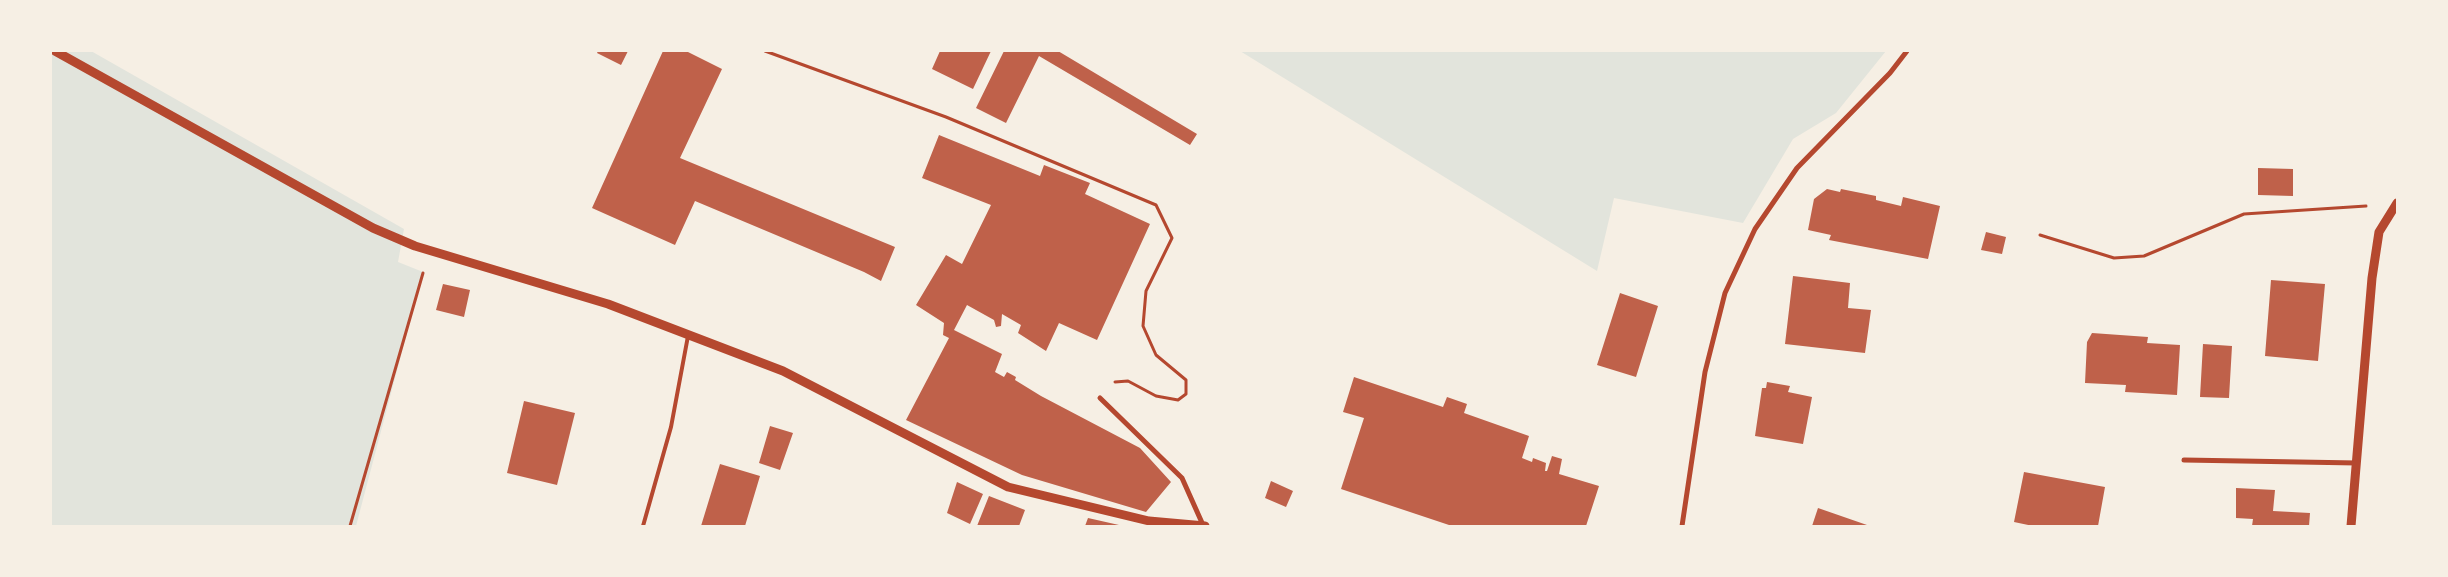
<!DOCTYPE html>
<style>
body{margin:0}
#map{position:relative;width:2448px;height:577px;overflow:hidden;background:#f6efe4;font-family:"Crimson Pro",serif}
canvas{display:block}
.frame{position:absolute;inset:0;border:52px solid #f6efe4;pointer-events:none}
</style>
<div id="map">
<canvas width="2448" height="577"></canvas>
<div class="frame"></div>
</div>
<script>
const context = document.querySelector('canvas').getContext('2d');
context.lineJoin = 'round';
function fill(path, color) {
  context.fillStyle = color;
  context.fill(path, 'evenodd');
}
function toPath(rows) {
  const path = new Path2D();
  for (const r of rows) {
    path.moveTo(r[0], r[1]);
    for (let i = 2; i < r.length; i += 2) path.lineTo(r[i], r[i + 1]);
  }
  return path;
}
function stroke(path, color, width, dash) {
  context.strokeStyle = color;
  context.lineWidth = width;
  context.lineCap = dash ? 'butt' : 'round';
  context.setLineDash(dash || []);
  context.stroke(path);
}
fill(toPath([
 [51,51,91,51,404,229,398,262,423,272,356,526,51,526],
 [1240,51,1886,51,1836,113,1793,139,1743,223,1614,198,1597,271]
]), '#e2e4dc');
fill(toPath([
 [598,51,628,51,621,65,597,53],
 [663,51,686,51,722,69,680,158,895,247,881,281,864,272,695,201,675,245,592,208],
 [940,51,991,51,973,89,932,69],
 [1004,51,1058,51,1197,134,1190,145,1039,56,1006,123,976,108],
 [939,135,1040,176,1044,165,1090,183,1085,194,1150,224,1097,340,1059,323,1046,351,1018,333,1021,325,1002,314,1001,326,996,327,994,320,967,305,954,330,1002,354,995,372,1004,377,1007,372,1016,377,1015,380,1041,396,1140,448,1171,482,1146,512,1022,475,906,420,949,338,943,335,944,323,916,305,946,255,962,264,991,205,922,178],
 [2258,168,2293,169,2293,196,2258,195],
 [1827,189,1840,192,1841,189,1876,196,1876,200,1901,206,1903,197,1940,206,1928,259,1829,240,1831,235,1808,230,1814,199],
 [1986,232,2006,237,2002,254,1981,250],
 [1793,276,1850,283,1848,308,1871,310,1865,353,1785,344],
 [2271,280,2325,284,2318,361,2265,356],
 [443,284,470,290,464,317,436,310],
 [1620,293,1658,306,1636,377,1597,365],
 [2092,333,2148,337,2147,343,2180,345,2177,395,2125,392,2126,385,2085,383,2087,342],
 [2203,344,2232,346,2229,398,2200,397],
 [1354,377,1443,407,1447,397,1467,404,1464,413,1529,436,1522,458,1532,462,1533,458,1546,463,1545,471,1547,471,1552,456,1562,459,1559,474,1599,486,1586,526,1452,526,1341,489,1364,418,1343,412],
 [1767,382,1790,386,1788,392,1812,397,1803,444,1755,436,1762,388,1766,388],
 [524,401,575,413,557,485,507,473],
 [770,426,793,433,780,470,759,463],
 [720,464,760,476,745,526,701,526],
 [2024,472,2105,487,2098,526,2033,526,2014,522],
 [1271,481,1293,491,1286,507,1265,498],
 [957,482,983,494,970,524,947,513],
 [2236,488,2275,490,2273,511,2310,513,2309,526,2252,526,2253,519,2236,518],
 [989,496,1025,510,1019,526,977,526],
 [1818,508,1867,525,1867,526,1812,526],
 [1088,518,1119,525,1119,526,1085,526]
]), '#bf614a');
stroke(toPath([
 [765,51,946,117,1156,205,1172,238,1146,291,1143,326,1156,355,1186,380,1186,394,1178,400,1156,396,1128,381,1115,382],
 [2040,235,2114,258,2144,256,2244,214,2366,206],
 [350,526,423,273]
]), '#b5482f', 3);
stroke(toPath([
 [643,526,671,427,688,336]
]), '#b5482f', 4);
stroke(toPath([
 [1100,398,1182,478,1203,525],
 [2184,460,2357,463],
 [1682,526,1705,372,1725,293,1755,229,1797,168,1890,73,1907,51]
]), '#b5482f', 5);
stroke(toPath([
 [55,51,373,228,415,246,608,304,783,371,1008,487,1149,521,1205,526],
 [2351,526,2372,278,2379,232,2397,203]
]), '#b5482f', 9);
</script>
